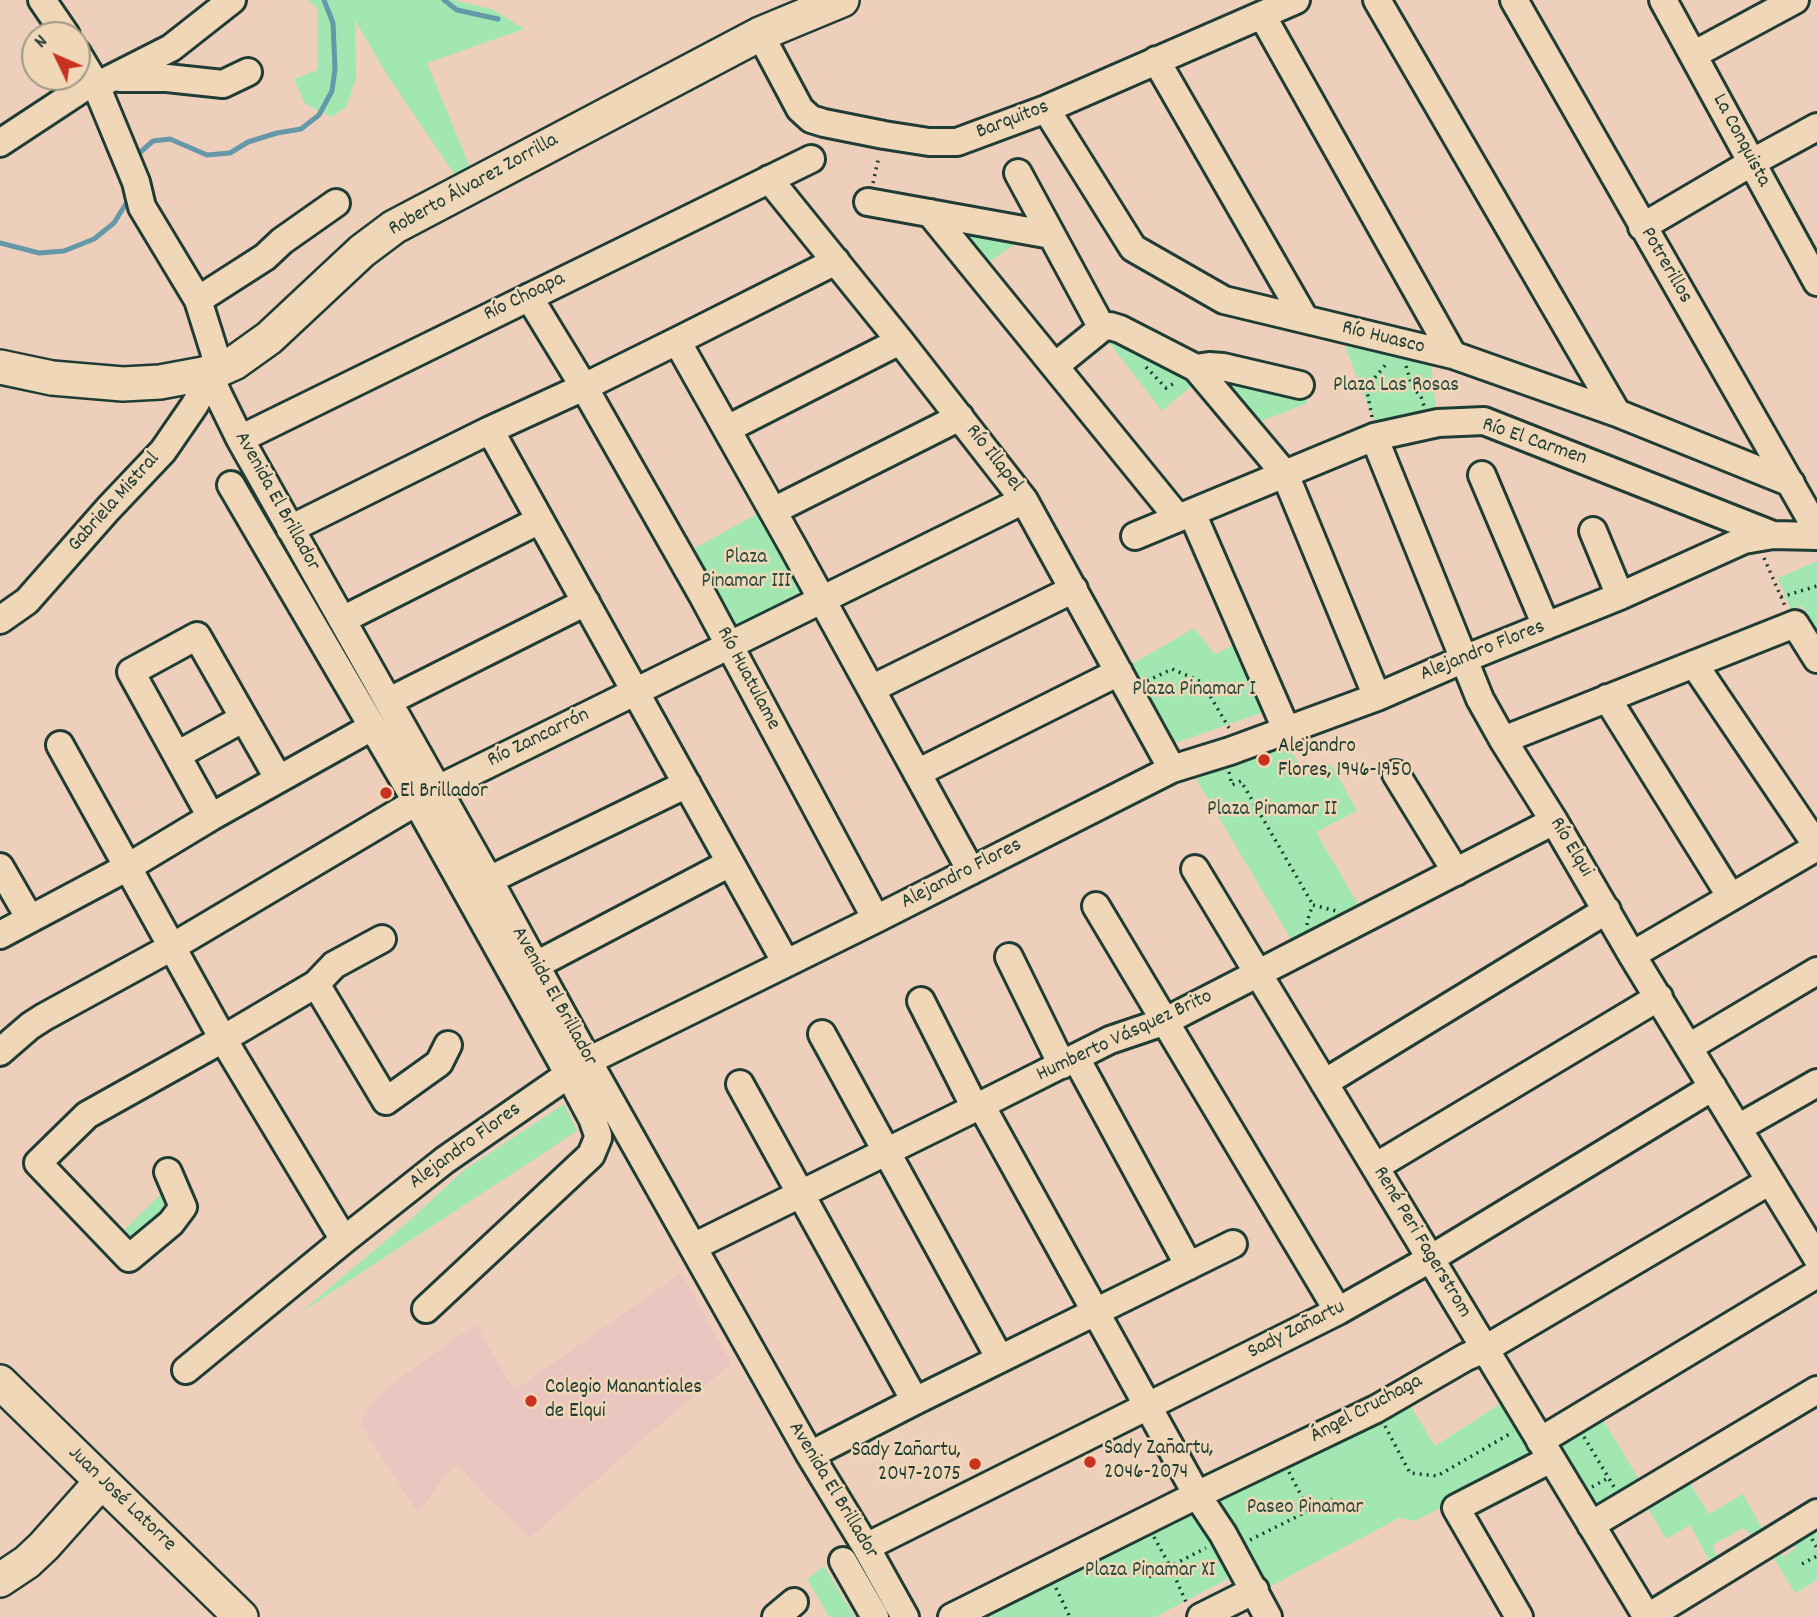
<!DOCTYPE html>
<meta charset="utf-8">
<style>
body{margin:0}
#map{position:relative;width:1817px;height:1617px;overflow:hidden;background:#eecfbb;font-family:Dekko,sans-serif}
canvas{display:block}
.north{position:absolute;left:21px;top:21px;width:70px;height:70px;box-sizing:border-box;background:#f0d7b8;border:2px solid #9c9983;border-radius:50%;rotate:314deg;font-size:19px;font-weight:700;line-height:28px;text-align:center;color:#1f3d34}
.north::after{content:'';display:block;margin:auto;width:24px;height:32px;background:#c8321e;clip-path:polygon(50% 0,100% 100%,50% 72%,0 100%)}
</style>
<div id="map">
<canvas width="1817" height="1617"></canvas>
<div class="north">N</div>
</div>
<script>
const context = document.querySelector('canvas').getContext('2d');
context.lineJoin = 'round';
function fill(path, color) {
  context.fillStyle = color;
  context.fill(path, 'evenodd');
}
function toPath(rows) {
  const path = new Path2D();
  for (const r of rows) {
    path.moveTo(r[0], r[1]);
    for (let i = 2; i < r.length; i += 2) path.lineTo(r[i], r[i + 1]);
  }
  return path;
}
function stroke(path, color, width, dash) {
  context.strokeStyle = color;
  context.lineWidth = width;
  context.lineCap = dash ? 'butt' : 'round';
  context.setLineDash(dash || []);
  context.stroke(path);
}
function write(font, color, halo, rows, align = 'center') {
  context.font = font + ' Dekko,sans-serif';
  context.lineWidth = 5;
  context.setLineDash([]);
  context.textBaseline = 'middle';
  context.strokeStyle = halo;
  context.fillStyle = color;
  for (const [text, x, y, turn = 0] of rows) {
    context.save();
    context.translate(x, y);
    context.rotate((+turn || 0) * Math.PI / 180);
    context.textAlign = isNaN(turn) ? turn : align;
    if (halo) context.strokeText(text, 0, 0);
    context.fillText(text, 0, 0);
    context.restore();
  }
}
fill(toPath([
 [681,1273,731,1363,530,1537,506,1513,484,1495,458,1464,444,1477,418,1513,360,1424,366,1410,386,1388,476,1324,514,1391]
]), '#ebc5bf');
fill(toPath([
 [308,0,454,0,494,10,524,29,427,63,470,167,455,175,389,78,355,20,356,79,346,107,332,117,305,104,294,79,318,70,317,8],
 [953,226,1022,239,988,263],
 [1112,339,1185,377,1194,384,1162,411,1107,340],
 [1347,341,1431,362,1436,411,1376,426,1346,349],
 [1220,372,1305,396,1308,403,1259,422],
 [757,514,802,591,734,627,691,550],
 [1817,561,1817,630,1802,606,1791,610,1778,578],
 [1194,628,1215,654,1234,645,1267,711,1175,743,1132,664],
 [1287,746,1307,775,1331,764,1357,811,1316,832,1359,906,1292,941,1195,777],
 [564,1104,577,1131,300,1313,409,1221,464,1170],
 [163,1192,169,1203,132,1238,121,1233],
 [1500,1404,1534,1459,1415,1521,1399,1518,1271,1586,1214,1498,1284,1461,1410,1405,1435,1446],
 [1599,1413,1640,1481,1597,1509,1555,1439],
 [1687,1478,1709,1514,1743,1494,1763,1530,1752,1536,1745,1529,1741,1529,1714,1544,1713,1547,1716,1556,1709,1560,1690,1525,1666,1539,1645,1503,1653,1498,1663,1502,1676,1493,1676,1484],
 [1190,1506,1229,1571,1226,1580,1155,1617,972,1617],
 [1817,1525,1817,1580,1795,1593,1769,1550,1772,1548,1783,1557,1795,1549,1790,1537],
 [824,1566,855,1617,829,1617,807,1579]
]), '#a2e7b2');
stroke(toPath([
 [444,0,457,10,498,19],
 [136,160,137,155,153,141,170,139,207,155,230,153,248,142,277,133,301,129,319,115,332,91,335,69,333,23,324,0],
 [0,243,39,253,64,251,94,239,114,223,127,202]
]), '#6598a8', 5);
const minor = toPath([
 [42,0,66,35],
 [1377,0,1617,413],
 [1514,0,1817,530],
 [1663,0,1817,282],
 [1262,15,1453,355],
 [760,34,800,109,811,119,824,123,884,135,929,142,957,142,1046,109,1296,0],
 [77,53,95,83,136,182,142,207,198,300,215,354,214,372,215,388,240,439,489,880,588,1061,810,1455,866,1547,905,1617],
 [1693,55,1795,0],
 [1156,60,1305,319],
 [120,78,167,78,223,84,248,72],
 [96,86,171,48,232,0],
 [1046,109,1133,248,1224,300,1453,355,1617,413,1791,483],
 [0,143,94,81],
 [1018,173,1102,328],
 [769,179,900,341,1024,500,1172,769],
 [868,202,1051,235],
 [930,213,1178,518],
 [1642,227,1751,163,1817,127],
 [529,297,584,387,703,596,876,919],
 [198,300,265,257,282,241,336,203],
 [1102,328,1110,326,1120,329,1196,368,1285,474,1377,697],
 [677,341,792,545,971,871],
 [1055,366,1102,328],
 [1196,368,1209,366,1223,367,1300,385],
 [727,429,900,341],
 [490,430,786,963],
 [1374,437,1480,699,1503,740,1554,821,1632,955,1817,1258],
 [240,439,811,159],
 [1482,475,1546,626],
 [231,485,416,801,569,1075,592,1118,598,1135,598,1138,591,1155,426,1309],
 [773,511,960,417],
 [1192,513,1286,729],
 [290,529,490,430,584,387,677,341,836,261],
 [1593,531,1620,596],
 [1135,536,1374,437,1438,423,1484,421,1773,535],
 [0,620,27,601,108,509,163,451,194,406,214,372],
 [342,620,540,520],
 [1694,664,1817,846],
 [871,689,1074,589],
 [1607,698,1731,897],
 [389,701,586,602],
 [1503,740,1795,624,1817,659],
 [60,745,223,1039,344,1240],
 [177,755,244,718],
 [917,773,1119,672],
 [1396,774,1456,872],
 [211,817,131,672,197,636,278,778],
 [0,867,30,919],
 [1195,869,1647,1617],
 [489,880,687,784],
 [1096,906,1338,1311],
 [0,935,128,867,211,817,372,727],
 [1632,955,1817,847],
 [1009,957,1062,1065],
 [536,965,730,863],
 [316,984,386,1101,439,1063,448,1045],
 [921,1001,975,1108],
 [822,1034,1000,1359],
 [1689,1047,1817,971],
 [0,1052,30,1026,44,1017,172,947,438,789,1024,500],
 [1076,1058,1189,1266],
 [1324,1083,1607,910],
 [740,1084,915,1401],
 [981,1105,1197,1495,1223,1534,1268,1617],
 [1738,1128,1817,1083],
 [1375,1167,1659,997],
 [168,1172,183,1207,171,1223,129,1258,38,1163,87,1115,223,1039,316,984,334,965,382,939],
 [693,1247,975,1108,1110,1040,1166,1021,1183,1012,1554,821],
 [186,1370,344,1240,445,1160,588,1061,876,919,1172,769,1230,751,1377,697,1464,659,1620,596,1744,540,1773,535,1817,536],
 [1540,1441,1817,1274],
 [810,1455,915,1401,1233,1244],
 [1591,1525,1817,1390],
 [866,1547,1338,1311,1430,1259,1713,1087],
 [843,1561,875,1617],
 [776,1617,794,1602],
 [952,1617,1197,1495,1376,1409,1466,1357,1485,1349,1770,1181],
 [1201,1617,1255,1590],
 [1519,1617,1456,1508,1551,1459],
 [1648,1617,1817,1513]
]);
const major = toPath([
 [0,367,52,378,123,384,160,382,214,372,234,363,269,338,362,251,394,227,413,217,760,34,842,0],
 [0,1382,241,1617],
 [0,1580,27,1562,44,1546,101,1482]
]);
stroke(minor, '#1f3d34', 32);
stroke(major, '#1f3d34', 38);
stroke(toPath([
 [873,183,879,156],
 [1406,366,1412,386,1421,397,1424,406],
 [1146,367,1166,388,1176,382],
 [1372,417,1367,391,1372,381,1388,362],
 [1764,558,1785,606],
 [1781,597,1817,586],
 [1147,681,1172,669,1202,682,1229,728],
 [1229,772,1232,785,1241,781,1313,905],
 [1307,925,1309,915,1313,905,1336,911],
 [1385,1426,1410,1473,1437,1476,1513,1432],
 [1584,1437,1614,1487],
 [1289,1472,1309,1511],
 [1592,1487,1608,1478],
 [1154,1537,1170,1566,1186,1602],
 [1812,1539,1817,1548],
 [1250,1540,1332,1499],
 [1802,1564,1817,1556],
 [1149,1577,1206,1548],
 [1056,1588,1070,1617]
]), '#1f3d34', 3.5, [2, 5]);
stroke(minor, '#f0d7b8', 26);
stroke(major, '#f0d7b8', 33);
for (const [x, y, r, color] of [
 [1264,760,7,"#c8321e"],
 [386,793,7,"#c8321e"],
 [531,1401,7,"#c8321e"],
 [1090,1462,7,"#c8321e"],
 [975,1464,7,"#c8321e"]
]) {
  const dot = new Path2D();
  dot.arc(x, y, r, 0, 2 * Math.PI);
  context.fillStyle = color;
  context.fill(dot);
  stroke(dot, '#f0d7b8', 2.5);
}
write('21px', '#1f3d34', '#f0d7b8', [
 ["Barquitos",1013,121,-21],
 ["La Conquista",1740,141,62],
 ["Roberto Álvarez Zorrilla",474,186,-29],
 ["Potrerillos",1665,266,60],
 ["Río Choapa",525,298,-26],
 ["Río Huasco",1383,339,14],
 ["Río El Carmen",1534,443,19],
 ["Río Illapel",993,459,52],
 ["Avenida El Brillador",276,502,61],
 ["Gabriela Mistral",115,503,-48],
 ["Alejandro Flores",1483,652,-22],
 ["Río Huatulame",747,679,62],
 ["Río Zancarrón",539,739,-26],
 ["Río Elqui",1570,848,59],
 ["Alejandro Flores",962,875,-27],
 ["Avenida El Brillador",553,997,61],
 ["Humberto Vásquez Brito",1125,1037,-25],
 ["Alejandro Flores",466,1147,-36],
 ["René Peri Fagerstrom",1421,1243,59],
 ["Sady Zañartu",1297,1331,-27],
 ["Ángel Cruchaga",1367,1410,-28],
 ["Avenida El Brillador",832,1491,59],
 ["Juan José Latorre",121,1500,44]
]);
write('21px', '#2c4e41', '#f0d7b8', [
 ["Plaza Las Rosas",1396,387],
 ["Plaza",746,559],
 ["Pinamar III",746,583],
 ["Plaza Pinamar I",1194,691],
 ["Plaza Pinamar II",1272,811],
 ["Paseo Pinamar",1305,1509],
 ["Plaza Pinamar XI",1150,1572]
]);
write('21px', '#1f3d34', '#f0d7b8', [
 ["Alejandro",1278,748],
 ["Flores, 1946-1950",1278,772],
 ["El Brillador",400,793],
 ["Colegio Manantiales",545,1389],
 ["de Elqui",545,1413],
 ["Sady Zañartu,",1104,1450],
 ["2046-2074",1104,1474],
 ["Sady Zañartu,",961,1452,"right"],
 ["2047-2075",961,1476,"right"]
], 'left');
</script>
